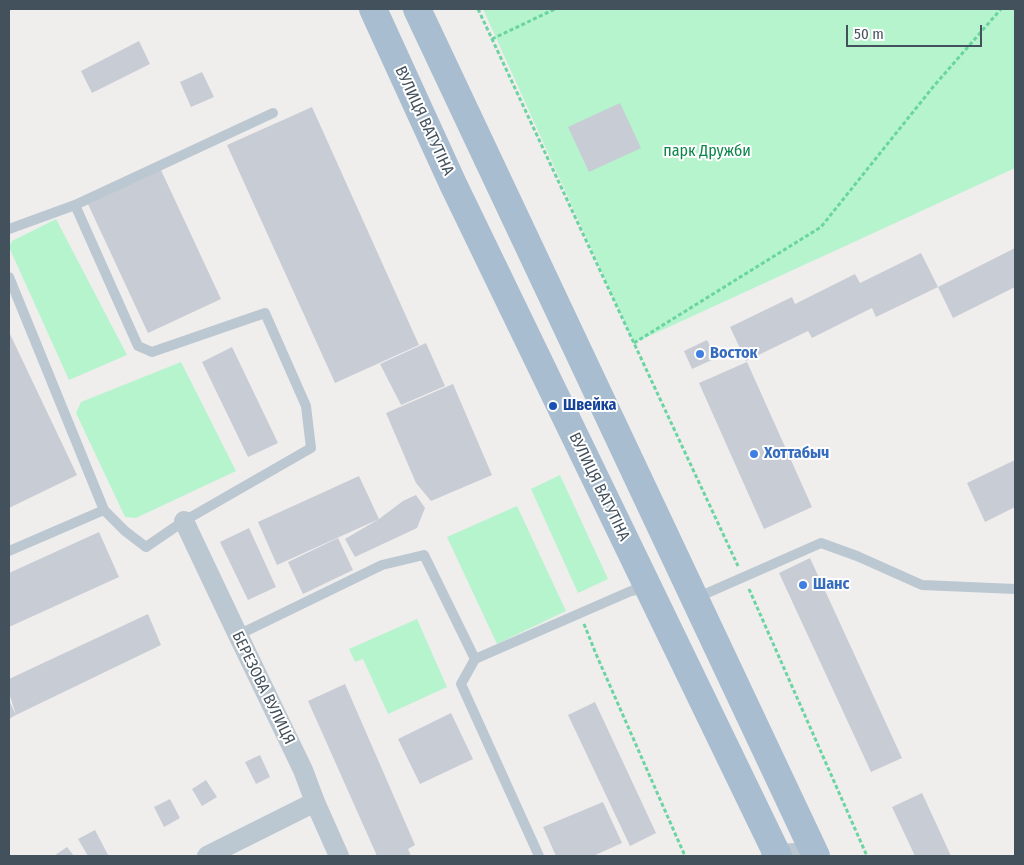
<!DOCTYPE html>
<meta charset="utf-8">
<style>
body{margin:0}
#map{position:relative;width:1024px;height:865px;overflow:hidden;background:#f0eded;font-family:"Fira Sans Condensed",sans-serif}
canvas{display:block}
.frame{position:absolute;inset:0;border:10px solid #43515d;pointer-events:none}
.scale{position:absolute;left:846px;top:25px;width:136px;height:22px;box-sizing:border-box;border:2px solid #43515d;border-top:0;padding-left:6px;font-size:15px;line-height:18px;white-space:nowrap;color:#43515d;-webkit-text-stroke:4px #fff;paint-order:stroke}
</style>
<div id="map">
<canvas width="1024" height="865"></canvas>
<div class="frame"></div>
<div class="scale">50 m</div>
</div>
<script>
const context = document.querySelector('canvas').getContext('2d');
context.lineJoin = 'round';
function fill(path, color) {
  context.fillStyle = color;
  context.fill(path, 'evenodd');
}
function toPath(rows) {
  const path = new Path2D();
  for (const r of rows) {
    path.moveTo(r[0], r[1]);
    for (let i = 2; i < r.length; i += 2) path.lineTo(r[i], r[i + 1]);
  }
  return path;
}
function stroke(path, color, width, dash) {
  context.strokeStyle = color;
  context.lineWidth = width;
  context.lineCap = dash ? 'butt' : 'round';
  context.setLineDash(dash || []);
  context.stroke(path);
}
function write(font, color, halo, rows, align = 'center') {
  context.font = font + ' "Fira Sans Condensed",sans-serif';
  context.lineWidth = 4;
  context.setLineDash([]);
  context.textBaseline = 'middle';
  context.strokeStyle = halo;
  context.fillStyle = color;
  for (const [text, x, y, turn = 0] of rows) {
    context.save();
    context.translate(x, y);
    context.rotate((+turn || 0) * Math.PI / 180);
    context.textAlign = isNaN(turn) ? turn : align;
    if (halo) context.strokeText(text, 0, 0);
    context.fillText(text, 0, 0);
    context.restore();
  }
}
fill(toPath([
 [483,9,1015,9,1015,168,634,343],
 [56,219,127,355,69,380,9,247,12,241],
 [181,362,236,471,136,518,125,517,76,413,81,402],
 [560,475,608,579,578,593,531,489],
 [517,506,566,611,497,644,447,537],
 [417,619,447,687,388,714,363,659,355,662,349,649]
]), '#b6f4ce');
fill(toPath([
 [139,41,150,64,92,93,81,71],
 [202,72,214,97,191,107,180,82],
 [620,103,641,148,589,172,568,127],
 [312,107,419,345,335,383,227,145],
 [160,168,221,299,148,333,87,202],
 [1015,248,1015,287,953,318,938,287],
 [921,253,938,287,876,317,872,308,812,338,808,331,746,361,730,327,792,297,795,304,855,274,860,283],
 [9,332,77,475,9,508],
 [707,340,716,358,692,369,684,351],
 [426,343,445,386,401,405,380,364],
 [232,347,278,443,248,457,202,362],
 [747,362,812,507,764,529,699,383],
 [453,384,492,475,431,501,416,483,386,413],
 [1015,460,1015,507,985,522,967,483],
 [359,476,379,519,403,501,416,495,425,508,417,528,355,557,345,539,379,519,277,565,258,522],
 [249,528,276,587,248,600,220,542],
 [99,532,119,577,9,627,9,573],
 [338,538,353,570,303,594,288,562],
 [810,558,902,758,871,772,779,573],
 [148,614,161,645,16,715,9,693,9,679],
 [345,684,415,845,408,849,411,856,387,856,387,855,377,856,308,701],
 [9,700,16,715,9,719],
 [595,702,656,833,630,846,568,715],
 [451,713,473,759,420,784,398,739],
 [260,755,270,777,256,784,245,762],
 [206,780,217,797,202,806,192,789],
 [922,793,951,856,915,856,892,807],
 [170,799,180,818,164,827,154,807],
 [603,802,622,843,593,856,556,856,543,827],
 [95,830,108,855,107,856,88,856,78,839],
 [67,847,74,856,54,856]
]), '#c8ccd4');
stroke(toPath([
 [478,9,738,566],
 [492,39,555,9],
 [634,343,821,227,933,87,1001,9],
 [749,589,867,856],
 [584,624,596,654,685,856]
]), '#6ad5a1', 3, [4, 2.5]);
stroke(toPath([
 [9,229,75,205,273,113],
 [9,277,104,510],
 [9,551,104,510,125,531,146,547,184,521,311,448,306,406,265,313,152,352,138,346,75,205],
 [696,598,821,543,857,556,922,585,1015,589],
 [238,635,382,565,424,555,475,659],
 [539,856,461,684,475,659,631,591,647,588]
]), '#bcc8d1', 10);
stroke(toPath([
 [184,521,238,635,303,770,315,802,339,856],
 [207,856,315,802],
 [771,856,777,854,814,852]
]), '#bcc8d1', 20);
stroke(toPath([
 [373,9,453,184,778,856],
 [417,9,816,856]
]), '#a9bdd0', 28);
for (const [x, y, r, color] of [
 [700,354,5,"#3f7fe0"],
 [553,406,5,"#1a4fb4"],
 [754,454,5,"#3f7fe0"],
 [803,585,5,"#3f7fe0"]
]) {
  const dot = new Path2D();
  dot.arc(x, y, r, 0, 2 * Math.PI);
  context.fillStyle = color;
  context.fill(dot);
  stroke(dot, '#fff', 2);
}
write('16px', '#43515d', '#fff', [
 ["ВУЛИЦЯ ВАТУТІНА",424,121,65],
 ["ВУЛИЦЯ ВАТУТІНА",599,487,64],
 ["БЕРЕЗОВА ВУЛИЦЯ",263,688,64]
]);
write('16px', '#0c864a', '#fff', [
 ["парк Дружби",707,152]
]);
write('bold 16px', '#366cbe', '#fff', [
 ["Восток",710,354],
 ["Хоттабыч",764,454],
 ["Шанс",813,585]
], 'left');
write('bold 16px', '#164399', '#fff', [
 ["Швейка",563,406]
], 'left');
</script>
